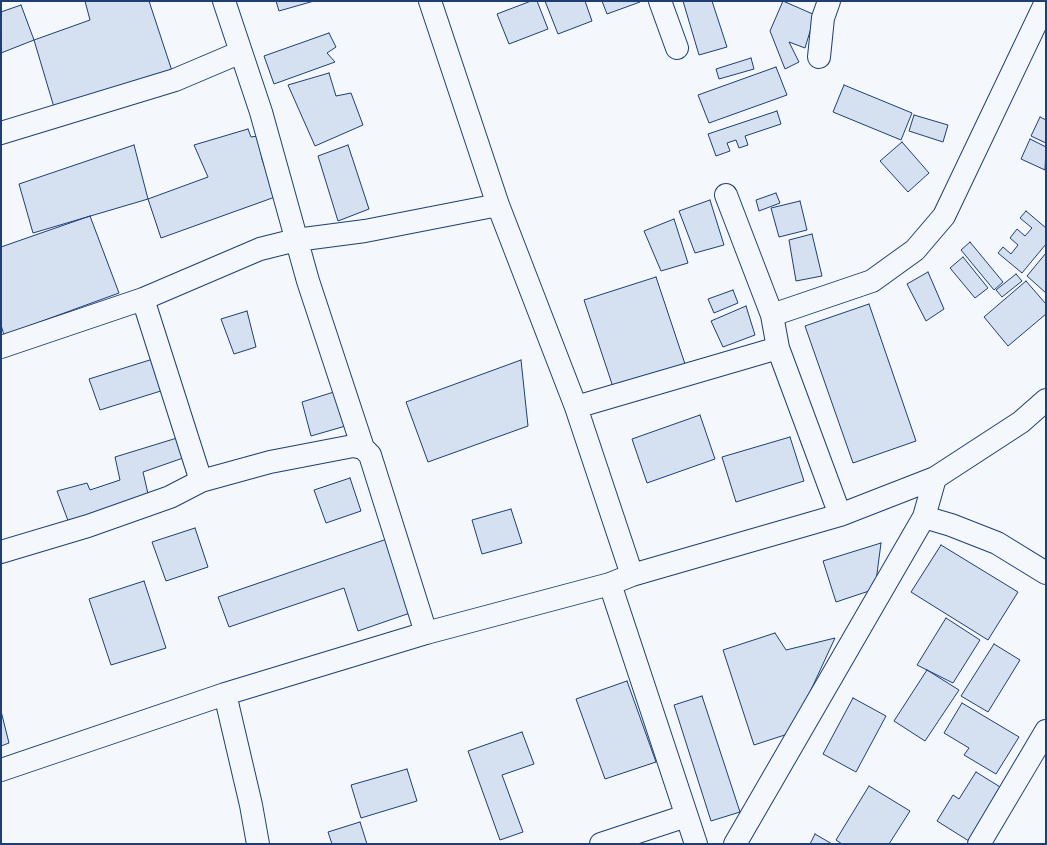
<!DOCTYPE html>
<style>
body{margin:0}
#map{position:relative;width:1047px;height:845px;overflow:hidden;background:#f4f7fb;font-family:"IBM Plex Sans",sans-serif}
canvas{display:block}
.frame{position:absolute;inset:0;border:2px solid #1d3f73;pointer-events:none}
</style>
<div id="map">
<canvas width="1047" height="845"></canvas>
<div class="frame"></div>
</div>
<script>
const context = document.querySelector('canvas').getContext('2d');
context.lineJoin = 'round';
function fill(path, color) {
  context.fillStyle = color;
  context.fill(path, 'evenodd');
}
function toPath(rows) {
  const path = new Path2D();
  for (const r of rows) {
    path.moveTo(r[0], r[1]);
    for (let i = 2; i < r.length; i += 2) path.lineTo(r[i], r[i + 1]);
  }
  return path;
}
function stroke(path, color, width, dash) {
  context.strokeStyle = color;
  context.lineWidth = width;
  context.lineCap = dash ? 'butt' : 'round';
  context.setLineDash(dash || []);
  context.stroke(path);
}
const building = toPath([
 [85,1,149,1,173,74,56,114,34,40,90,20,85,1],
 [276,1,314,1,279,11,276,1],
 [531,1,537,1,548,29,509,44,497,14,531,1],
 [545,1,585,1,592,21,558,34,545,1],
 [602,1,640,1,640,2,607,14,602,1],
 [683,1,712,1,727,47,699,55,683,1],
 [783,1,815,15,805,48,789,42,799,62,785,69,770,31,783,1],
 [21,5,34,40,1,53,1,12,21,5],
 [329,33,336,47,327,53,335,62,274,84,264,56,329,33],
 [751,58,754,69,719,79,716,69,751,58],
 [776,67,787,95,709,123,698,95,776,67],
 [329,73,336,96,351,93,363,125,315,146,288,85,329,73],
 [844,85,912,113,901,140,833,112,844,85],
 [777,111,781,124,745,136,748,145,739,148,736,140,727,143,730,151,716,156,708,134,777,111],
 [914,115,948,125,943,142,909,131,914,115],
 [1040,117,1046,120,1046,143,1031,136,1040,117],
 [248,129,251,137,258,136,262,159,275,197,161,238,148,199,208,177,194,145,248,129],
 [1030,139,1046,147,1045,170,1021,159,1030,139],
 [902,142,929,173,908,192,880,161,902,142],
 [134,145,148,199,33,233,19,184,134,145],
 [348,145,369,209,338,221,318,156,348,145],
 [776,193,780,203,759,211,756,200,776,193],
 [710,200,724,245,695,253,679,211,710,200],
 [800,201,807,230,779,237,771,208,800,201],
 [1026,211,1046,228,1046,244,1022,273,998,253,1003,247,1011,254,1018,245,1010,238,1017,229,1025,236,1032,228,1020,218,1026,211],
 [90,216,119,293,4,335,1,325,1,247,90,216],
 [674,219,688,263,661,271,644,231,674,219],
 [812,234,822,276,796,281,789,240,812,234],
 [970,242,1003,282,994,290,961,250,970,242],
 [1046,253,1046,293,1027,276,1046,253],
 [963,257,988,288,975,298,950,268,963,257],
 [928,272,944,309,926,321,907,284,928,272],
 [1016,274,1022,281,1002,297,996,290,1016,274],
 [656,277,687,370,615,393,584,300,656,277],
 [1026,281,1046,304,1046,314,1008,346,984,317,1026,281],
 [733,290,738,303,714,313,708,299,733,290],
 [869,304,916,441,853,463,805,326,869,304],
 [746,306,755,335,723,347,711,321,746,306],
 [247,311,256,347,234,354,221,319,247,311],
 [153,359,164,390,100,410,89,379,153,359],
 [521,360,528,426,428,462,406,402,521,360],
 [337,391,349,425,311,436,302,402,337,391],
 [700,415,715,459,647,483,632,439,700,415],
 [790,437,804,481,736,502,722,457,790,437],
 [177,438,183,458,143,472,149,498,70,526,57,491,87,483,90,490,120,480,115,457,177,438],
 [350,478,361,511,326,523,314,490,350,478],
 [511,509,522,543,482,554,472,520,511,509],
 [195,528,208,567,166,581,152,542,195,528],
 [387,539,413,612,358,631,344,588,229,627,218,597,387,539],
 [881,543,875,589,836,602,823,561,881,543],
 [941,545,1018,592,988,640,911,592,941,545],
 [144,581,166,648,111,665,89,599,144,581],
 [946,618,980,640,953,683,917,665,946,618],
 [775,633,786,650,835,638,791,733,754,745,723,650,775,633],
 [994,644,1020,660,988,712,961,696,994,644],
 [927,670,959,690,925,741,894,721,927,670],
 [627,681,656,762,605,779,576,699,627,681],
 [702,696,740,812,711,821,674,705,702,696],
 [853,698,886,716,856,772,823,754,853,698],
 [962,703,1019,737,996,774,964,755,969,748,944,733,962,703],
 [1,711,9,743,1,746,1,711],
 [522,732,534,764,502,775,523,832,500,840,468,751,522,732],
 [407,769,417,801,361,818,351,785,407,769],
 [976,772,1005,790,972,843,937,821,953,795,959,799,976,772],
 [869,786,910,811,889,844,842,844,836,840,869,786],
 [360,822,367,844,332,844,328,832,360,822],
 [815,834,832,844,810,844,815,834]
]);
fill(building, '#d5e0f0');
stroke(building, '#1d3f73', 1);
const minor = toPath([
 [224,1,261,112,308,281,363,448],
 [430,1,498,205,576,407,632,575],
 [660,1,677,48],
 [819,57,823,18,829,1],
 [1,133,175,80,241,52],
 [726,195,772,315,778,348,840,515],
 [143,299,201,481],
 [772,315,872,281,915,250,944,216,1046,2],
 [1,347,143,299,260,249,296,240,365,231,498,205],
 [576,407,778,348],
 [924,517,951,525,997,543,1046,573],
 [1,552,88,526,170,497,201,481,270,462,353,446,363,448,370,455,426,633],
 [610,584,696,844],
 [225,694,251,805,258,844],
 [1,770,225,694,426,633,610,584,632,575,840,515,935,478,1021,422,1046,400],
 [601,844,686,816],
 [735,844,924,517,935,478],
 [979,844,1046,731]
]);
stroke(minor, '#1d3f73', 24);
stroke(minor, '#f4f7fb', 22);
</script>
